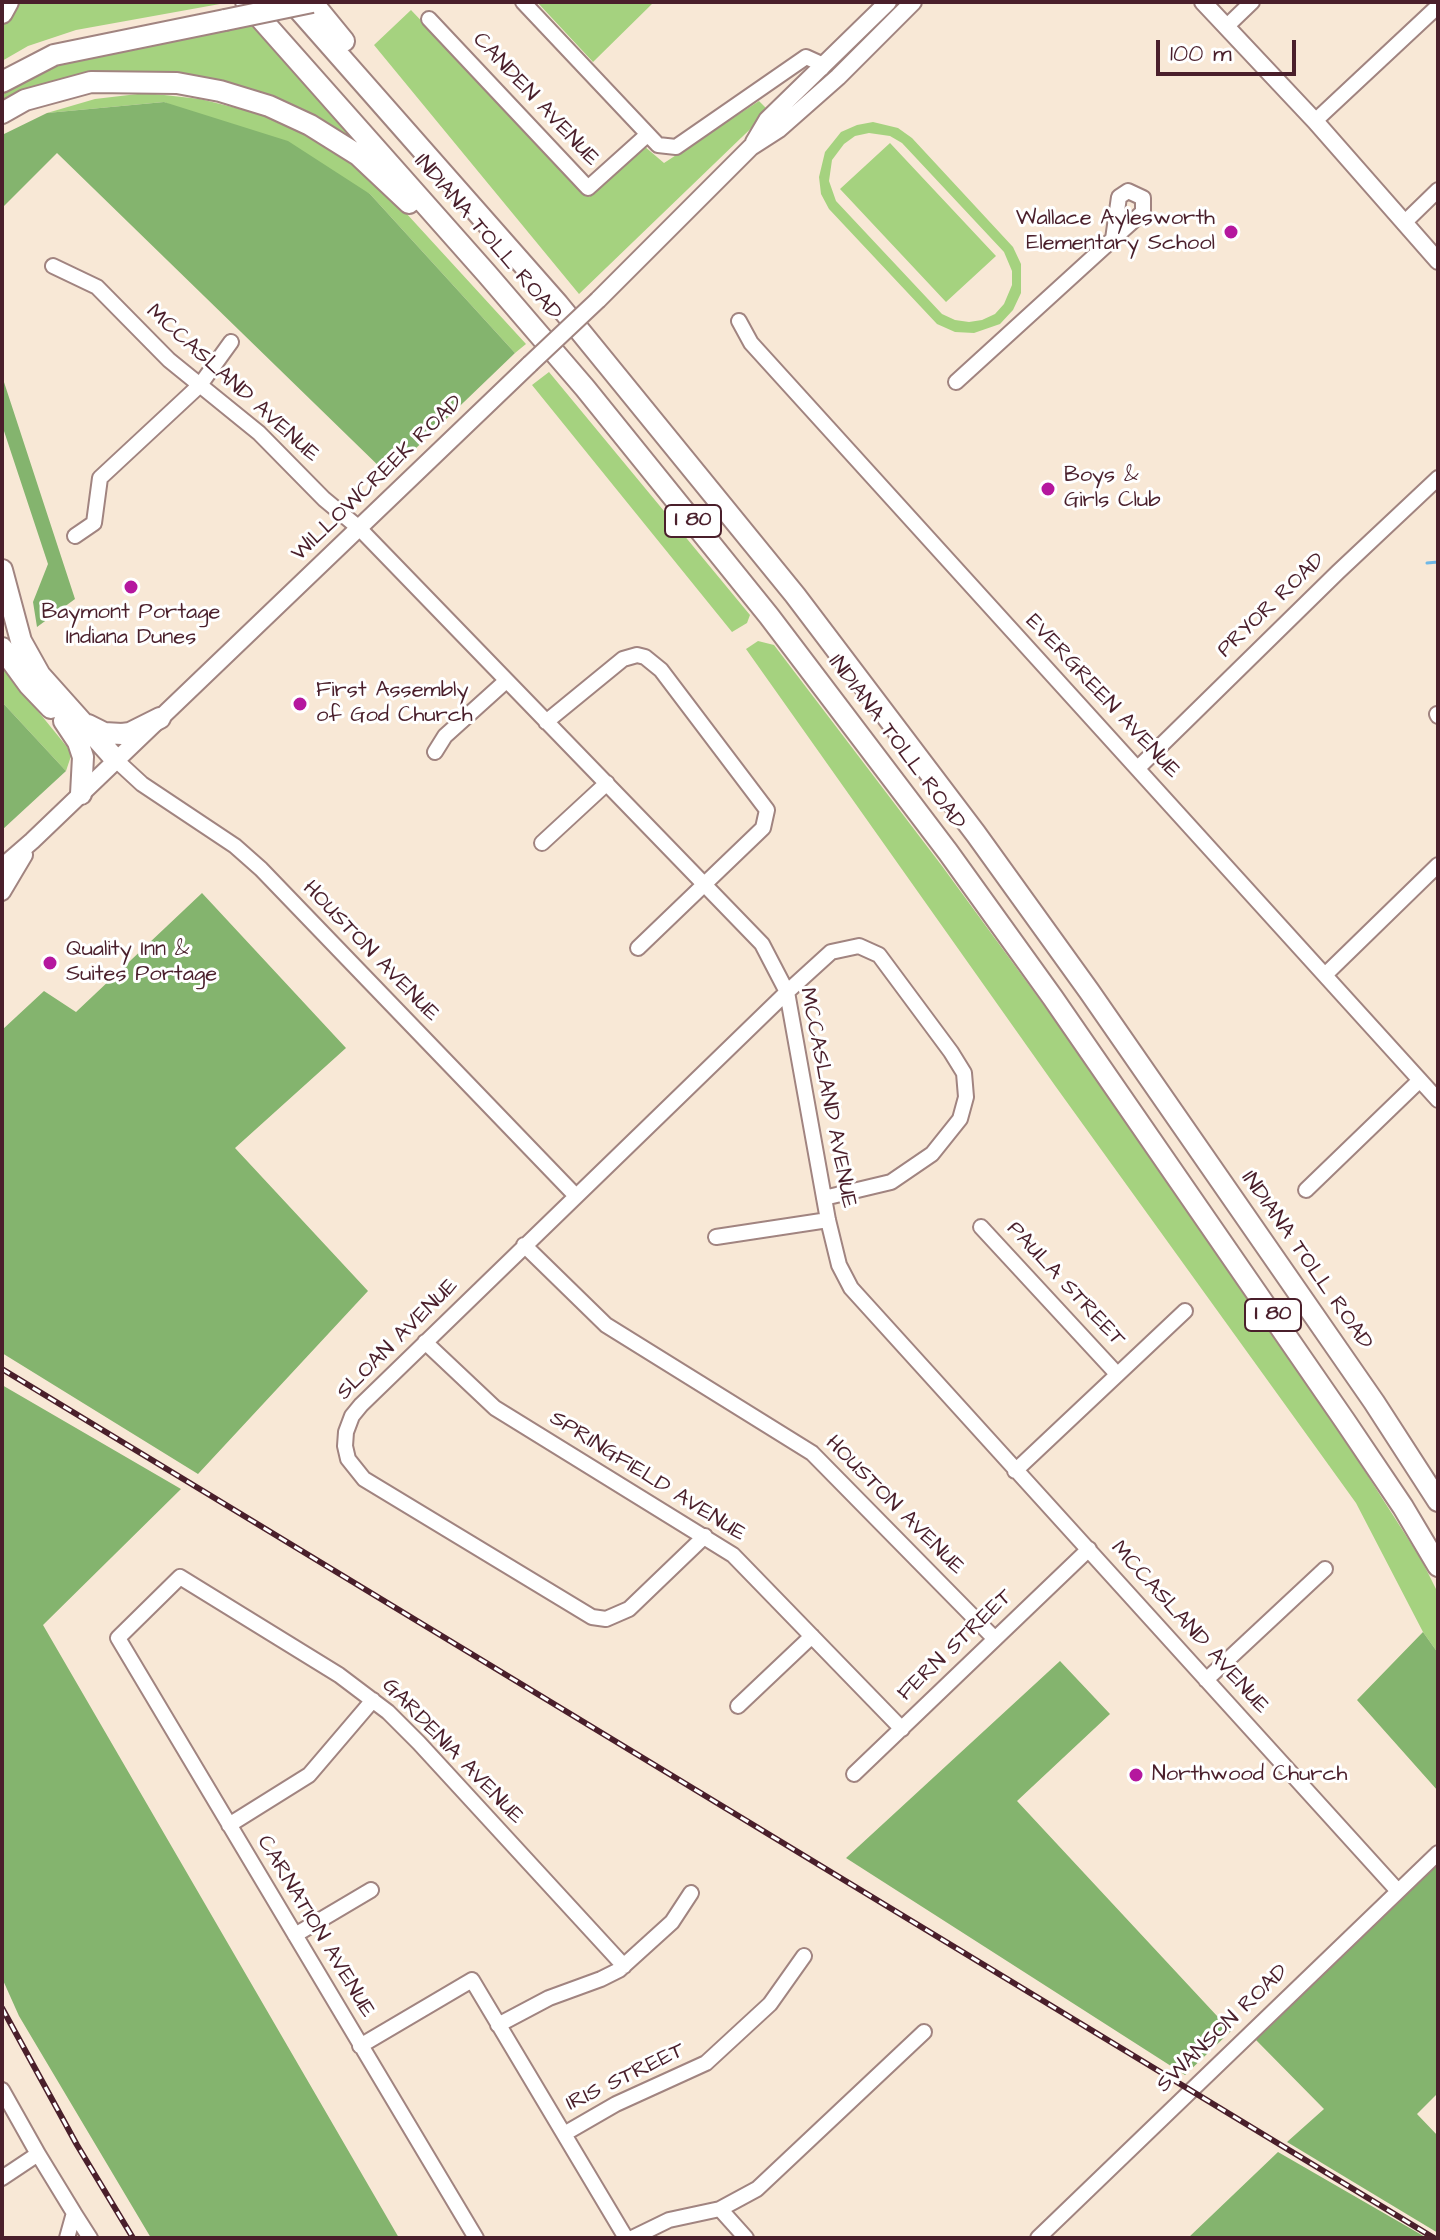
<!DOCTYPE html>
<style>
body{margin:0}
#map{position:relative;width:1440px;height:2240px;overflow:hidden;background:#f8e8d6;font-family:"Architects Daughter",sans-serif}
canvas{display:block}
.frame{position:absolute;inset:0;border:4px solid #4a1f2b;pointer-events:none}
.scale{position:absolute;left:1156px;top:40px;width:140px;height:36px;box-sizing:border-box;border:4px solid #4a1f2b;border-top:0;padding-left:10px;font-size:24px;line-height:28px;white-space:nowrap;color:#4a1f2b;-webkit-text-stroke:6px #fff;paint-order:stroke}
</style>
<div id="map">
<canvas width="1440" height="2240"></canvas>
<div class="frame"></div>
<div class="scale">100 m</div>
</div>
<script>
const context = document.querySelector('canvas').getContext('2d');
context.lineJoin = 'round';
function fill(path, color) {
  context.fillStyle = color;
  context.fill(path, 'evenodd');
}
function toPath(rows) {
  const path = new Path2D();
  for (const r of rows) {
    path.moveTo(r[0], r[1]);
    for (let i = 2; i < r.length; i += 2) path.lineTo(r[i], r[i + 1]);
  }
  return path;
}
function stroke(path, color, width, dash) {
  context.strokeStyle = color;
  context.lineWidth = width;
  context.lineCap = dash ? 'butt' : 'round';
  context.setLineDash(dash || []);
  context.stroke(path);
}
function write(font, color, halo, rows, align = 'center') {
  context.font = font + ' "Architects Daughter",sans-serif';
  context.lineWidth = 6;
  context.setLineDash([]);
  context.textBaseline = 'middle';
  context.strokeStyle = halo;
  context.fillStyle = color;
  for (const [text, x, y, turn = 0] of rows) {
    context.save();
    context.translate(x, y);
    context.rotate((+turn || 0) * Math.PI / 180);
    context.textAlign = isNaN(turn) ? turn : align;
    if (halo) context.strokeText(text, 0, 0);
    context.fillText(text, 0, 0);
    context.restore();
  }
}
fill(toPath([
 [16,2,231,2,76,30,28,46,2,61,2,27],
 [537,2,654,2,593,62],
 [411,10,589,197,644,146,664,163,759,101,769,111,579,294,374,45],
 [251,25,368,153,300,113,151,75,2,108,2,95,46,69,90,56],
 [146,93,200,99,269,116,327,146,384,189,526,344,515,353,370,194,164,102,47,113,95,99],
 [873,122,898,128,912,138,1013,247,1021,264,1021,293,1013,310,1000,324,974,333,955,332,937,324,829,209,821,194,819,177,825,152,841,132,857,125],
 [869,133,890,136,902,143,1004,252,1012,271,1012,285,1004,304,995,314,982,320,969,322,955,320,942,314,836,201,829,181,832,160,844,144,855,136],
 [890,143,996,256,946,302,840,189],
 [549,372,750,615,747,623,732,632,532,385],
 [758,641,774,645,942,866,1078,1052,1343,1437,1421,1559,1438,1593,1438,1653,1423,1632,1356,1503,1056,1087,746,649],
 [2,667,72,753,66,771,2,702]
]), '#a5d27f');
fill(toPath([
 [164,102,288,141,370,194,515,353,388,475,57,153,2,208,2,135,47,113],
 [2,376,75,599,37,627,33,602,48,564,2,425],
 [2,702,66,771,2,830],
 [202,893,346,1048,235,1148,368,1291,198,1474,2,1353,2,1030,44,991,76,1012],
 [2,1385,181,1489,43,1625,399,2238,151,2238,19,2016,2,1978],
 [1423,1632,1438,1653,1438,1791,1357,1700],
 [1060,1661,1110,1714,1017,1801,1231,2031,1185,2075,846,1858],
 [1438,1863,1438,2093,1417,2114,1438,2136,1438,2233,1287,2142,1324,2109,1256,2040],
 [1278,2152,1427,2238,1188,2238]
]), '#84b46e');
stroke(toPath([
 [1427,563,1438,562]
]), '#6fb8e7', 3);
const minor = toPath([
 [523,2,658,145,676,147,806,57,817,62,822,68],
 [429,19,588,188,647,135],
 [1226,27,1252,2],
 [1315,121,1438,6],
 [1404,223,1438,190],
 [53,266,97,287,169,360,259,433,324,499,359,528,762,944,787,992,828,1220,839,1265,851,1288,1397,1890],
 [739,321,751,343,1438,1100],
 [956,382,1113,239,1143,212,1143,198,1128,191,1119,197,1113,239],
 [75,536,94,523,100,478,200,385,231,342],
 [1437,714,1438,716],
 [546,722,623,659,637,655,645,657,661,670,767,810,763,828,638,948],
 [435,752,445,736,506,681],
 [116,760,142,784,235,846,261,869,575,1195],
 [1138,768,1338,572,1438,478],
 [542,843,607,783],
 [1326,974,1438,865],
 [1306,1190,1420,1080],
 [981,1227,1117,1374],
 [716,1237,828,1220],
 [524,1245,606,1325,812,1453,995,1639],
 [425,1342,495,1408,733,1555,902,1729],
 [1015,1471,1185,1311],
 [705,1536,629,1609,606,1619,592,1617,364,1479,348,1459,345,1446,346,1432,352,1416,361,1405,787,992,831,952,859,946,879,955,951,1052,964,1073,966,1097,960,1119,932,1154,891,1182,824,1198],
 [1206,1680,1325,1569],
 [738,1706,812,1636],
 [854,1774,1089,1549],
 [229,1825,309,1775,373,1700],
 [295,1935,371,1890],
 [498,2025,549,1998,601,1979,619,1970,672,1922,691,1893],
 [360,2046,472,1980,626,2238],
 [2,2090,38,2154,2,2178],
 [564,2134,616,2104,706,2063,770,2004,804,1956],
 [38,2154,74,2213,67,2238],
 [720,2209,746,2238],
 [74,2213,90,2238],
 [476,2238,118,1638,180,1577,339,1675,388,1712,419,1743,624,1966],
 [632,2238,669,2220,720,2209,757,2189,924,2032],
 [1038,2238,1438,1853]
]);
const major = toPath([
 [1203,2,1315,121,1438,261],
 [754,142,767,120,888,2],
 [598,300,751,147,779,129,838,77,913,2],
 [2,867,32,841,530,364],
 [2,892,24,855]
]);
const highway = toPath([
 [246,2,487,274,585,388,769,616,948,852,1053,998,1345,1421,1403,1507,1438,1566],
 [292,2,558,304,795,595,976,834,1089,991,1374,1402,1438,1501],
 [312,2,344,41],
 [2,13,8,2],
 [2,82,54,55,225,20],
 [2,113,25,100,91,82,177,83,220,91,269,106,310,125,358,155,409,203],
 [2,570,21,641,40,675,116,760],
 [2,648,29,685,51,708],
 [64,721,78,742,83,757,81,794],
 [88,725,104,733,122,734,130,733,160,718]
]);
stroke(minor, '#a18480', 18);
stroke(major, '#a18480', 20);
stroke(highway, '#a18480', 24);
stroke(minor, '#fff', 14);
stroke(major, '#fff', 16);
stroke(highway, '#fff', 20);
const rail = toPath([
 [2,1369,1434,2238],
 [2,2008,77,2145,133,2238]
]);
stroke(rail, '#4a1f2b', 6);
stroke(rail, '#fff', 3, [9]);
const majorBridge = toPath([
 [530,364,598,300]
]);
const highwayBridge = toPath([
 [225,20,312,2]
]);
stroke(majorBridge, '#a18480', 20, []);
stroke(highwayBridge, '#a18480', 24, []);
stroke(majorBridge, '#fff', 16);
stroke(highwayBridge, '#fff', 20);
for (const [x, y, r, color] of [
 [1231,232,8,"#b5179e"],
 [1048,489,8,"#b5179e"],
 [131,587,8,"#b5179e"],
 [300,704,8,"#b5179e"],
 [50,963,8,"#b5179e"],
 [1136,1775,8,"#b5179e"]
]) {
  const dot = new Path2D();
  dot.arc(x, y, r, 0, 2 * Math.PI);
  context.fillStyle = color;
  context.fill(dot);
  stroke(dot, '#fff', 3);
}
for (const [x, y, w] of [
 [693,521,56],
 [1273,1315,56]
]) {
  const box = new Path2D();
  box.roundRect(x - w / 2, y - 16, w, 32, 6);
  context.fillStyle = '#fff';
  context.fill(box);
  stroke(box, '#4a1f2b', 2);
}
write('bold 20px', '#4a1f2b', null, [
 ["I 80",693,521],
 ["I 80",1273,1315]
]);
write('22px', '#4a1f2b', '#fff', [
 ["CANDEN AVENUE",535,100,47],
 ["INDIANA TOLL ROAD",487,238,49],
 ["MCCASLAND AVENUE",232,384,42],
 ["WILLOWCREEK ROAD",378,479,-44],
 ["PRYOR ROAD",1272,606,-44],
 ["EVERGREEN AVENUE",1102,697,47],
 ["INDIANA TOLL ROAD",896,743,53],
 ["HOUSTON AVENUE",370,952,46],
 ["MCCASLAND AVENUE",827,1098,79],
 ["INDIANA TOLL ROAD",1306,1261,55],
 ["PAULA STREET",1065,1285,47],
 ["SLOAN AVENUE",398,1340,-45],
 ["SPRINGFIELD AVENUE",647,1477,32],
 ["HOUSTON AVENUE",894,1506,45],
 ["MCCASLAND AVENUE",1189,1628,48],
 ["FERN STREET",956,1646,-44],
 ["GARDENIA AVENUE",452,1752,46],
 ["CARNATION AVENUE",315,1927,59],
 ["SWANSON ROAD",1223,2029,-44],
 ["IRIS STREET",626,2078,-26]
]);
write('22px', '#4a1f2b', '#fff', [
 ["Wallace Aylesworth",1215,219,"right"],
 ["Elementary School",1215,244,"right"],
 ["Boys &",1064,476],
 ["Girls Club",1064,501],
 ["Baymont Portage",131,613,"center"],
 ["Indiana Dunes",131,638,"center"],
 ["First Assembly",316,691],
 ["of God Church",316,716],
 ["Quality Inn &",66,950],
 ["Suites Portage",66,975],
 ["Northwood Church",1152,1775]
], 'left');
</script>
